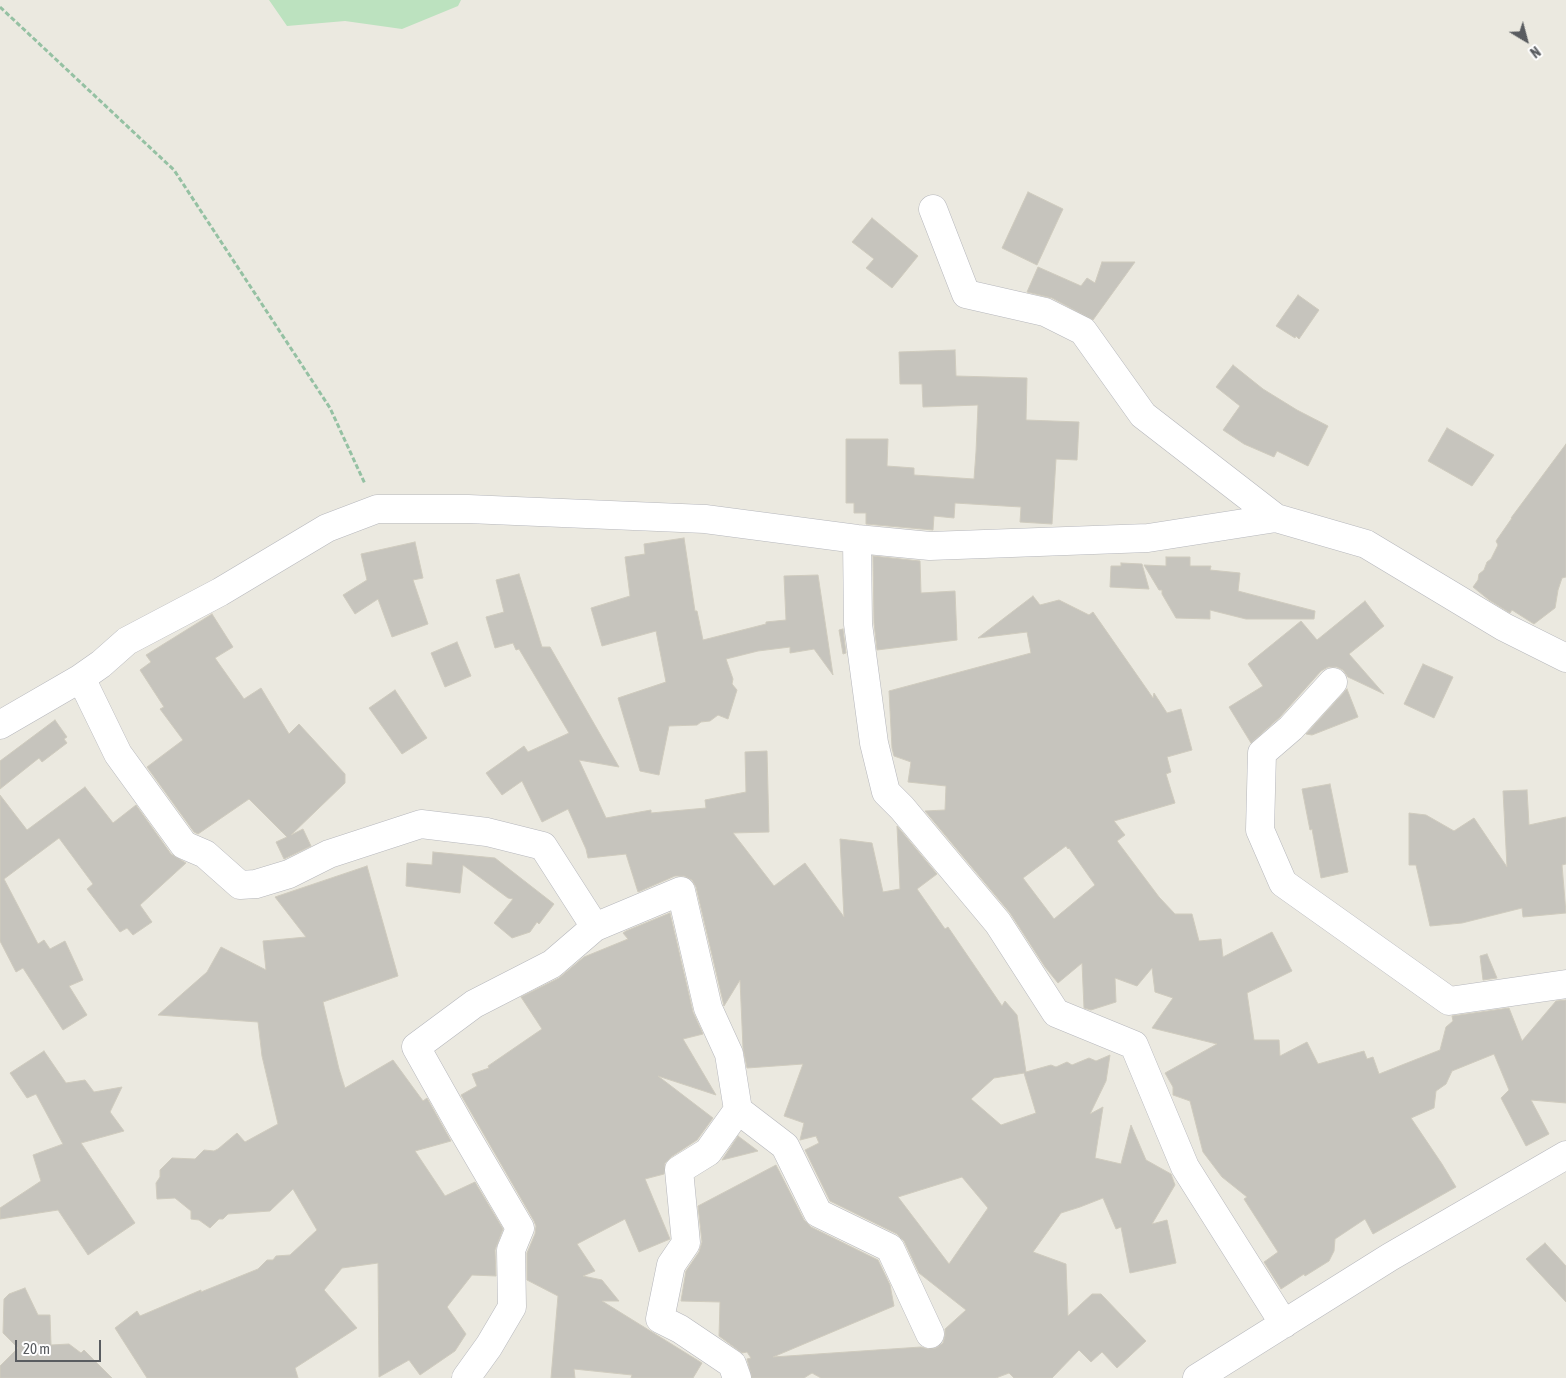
<!DOCTYPE html>
<style>
body{margin:0}
#map{position:relative;width:1566px;height:1378px;overflow:hidden;background:#ebe9e0;font-family:"Asap Condensed",sans-serif}
canvas{display:block}
.north{position:absolute;left:1501px;top:15px;width:50px;height:50px;-webkit-text-stroke:4px #fff;paint-order:stroke;rotate:143deg;font-size:14px;font-weight:700;line-height:20px;text-align:center;color:#595c60}
.north::after{content:'';display:block;margin:auto;width:18px;height:22px;background:#595c60;clip-path:polygon(50% 0,100% 100%,50% 72%,0 100%)}
.scale{position:absolute;left:15px;top:1340px;width:86px;height:22px;box-sizing:border-box;border:2px solid #595c60;border-top:0;padding-left:6px;font-size:15px;line-height:18px;white-space:nowrap;color:#595c60;-webkit-text-stroke:4px #fff;paint-order:stroke}
</style>
<div id="map">
<canvas width="1566" height="1378"></canvas>
<div class="north">N</div>
<div class="scale">20 m</div>
</div>
<script>
const context = document.querySelector('canvas').getContext('2d');
context.lineJoin = 'round';
function fill(path, color) {
  context.fillStyle = color;
  context.fill(path, 'evenodd');
}
function toPath(rows) {
  const path = new Path2D();
  for (const r of rows) {
    path.moveTo(r[0], r[1]);
    for (let i = 2; i < r.length; i += 2) path.lineTo(r[i], r[i + 1]);
  }
  return path;
}
function stroke(path, color, width, dash) {
  context.strokeStyle = color;
  context.lineWidth = width;
  context.lineCap = dash ? 'butt' : 'round';
  context.setLineDash(dash || []);
  context.stroke(path);
}
fill(toPath([
 [269,0,461,0,458,6,402,29,345,21,287,26]
]), '#bce2bf');
const building = toPath([
 [1028,192,1063,209,1037,265,1002,248,1028,192],
 [872,218,918,256,892,288,866,268,874,259,852,242,872,218],
 [1102,262,1135,262,1093,320,1052,298,1027,292,1038,267,1081,286,1087,278,1095,283,1102,262],
 [1298,295,1319,310,1299,339,1296,336,1295,338,1276,326,1298,295],
 [955,350,956,376,1027,378,1026,420,1079,422,1077,460,1056,459,1052,524,1020,522,1021,507,955,503,954,518,934,516,933,530,866,524,866,513,854,513,854,503,846,503,846,439,888,439,887,466,914,468,914,475,974,479,976,452,978,405,923,407,922,384,900,384,899,352,955,350],
 [1233,365,1263,389,1297,410,1328,426,1308,466,1277,451,1274,457,1244,444,1223,430,1240,406,1216,387,1233,365],
 [1447,428,1494,455,1472,486,1428,461,1447,428],
 [1566,444,1566,577,1562,578,1558,590,1555,608,1534,624,1512,610,1510,613,1489,600,1473,587,1478,580,1479,574,1484,570,1487,562,1491,559,1498,545,1496,541,1512,518,1511,518,1566,444],
 [684,538,695,611,697,611,703,640,766,624,766,622,786,620,784,576,818,575,833,675,814,649,790,653,790,647,758,651,726,659,733,679,732,684,737,690,728,719,718,715,710,721,701,722,697,725,669,726,659,775,640,771,618,698,666,682,656,631,602,646,591,608,630,596,625,557,645,554,644,544,684,538],
 [415,542,423,578,413,580,428,624,392,637,378,599,355,614,343,595,367,580,361,554,415,542],
 [873,556,920,561,921,593,955,591,957,640,877,650,874,623,873,556],
 [1166,557,1190,557,1190,566,1211,566,1210,570,1240,573,1238,591,1315,611,1314,619,1246,619,1210,610,1210,619,1176,618,1162,594,1162,590,1159,590,1144,565,1166,566,1166,557],
 [1121,563,1142,564,1149,589,1110,587,1111,566,1121,566,1121,563],
 [519,574,542,647,550,647,619,767,579,760,606,818,651,810,651,813,706,808,705,800,746,792,745,752,767,751,769,832,733,833,774,886,805,863,844,917,840,839,872,843,883,892,900,889,897,826,937,874,917,889,945,929,948,927,1002,1006,1005,1001,1017,1015,1026,1072,1051,1065,1056,1067,1067,1062,1072,1065,1089,1058,1096,1061,1110,1055,1106,1081,1090,1114,1103,1107,1095,1158,1121,1164,1131,1125,1146,1160,1171,1174,1175,1185,1152,1224,1167,1220,1176,1263,1130,1273,1121,1227,1116,1229,1103,1198,1080,1207,1061,1213,1033,1252,1066,1264,1068,1316,1092,1294,1101,1294,1146,1341,1117,1368,1102,1352,1091,1362,1079,1350,1052,1378,1014,1378,1009,1373,996,1378,821,1378,812,1373,804,1378,752,1378,747,1359,751,1358,747,1352,742,1353,719,1336,720,1302,681,1301,686,1271,699,1252,702,1242,698,1206,776,1165,804,1220,811,1227,878,1260,890,1285,894,1306,773,1357,921,1347,928,1349,936,1348,943,1343,945,1336,945,1329,966,1310,919,1273,904,1241,897,1234,830,1201,805,1150,819,1143,816,1136,800,1140,804,1123,784,1116,803,1064,747,1068,743,1048,740,980,724,1006,696,887,692,880,684,876,675,876,638,892,626,854,588,858,586,849,568,809,542,822,522,781,502,795,486,773,524,746,528,752,569,733,519,649,516,650,513,643,495,648,486,617,504,612,496,580,519,574],
 [1024,1073,1036,1113,1001,1125,971,1099,994,1078,1024,1073],
 [962,1177,988,1208,949,1264,898,1197,962,1177],
 [1033,596,1040,605,1059,600,1089,615,1093,612,1153,698,1154,693,1167,713,1181,709,1192,750,1167,757,1171,772,1166,774,1175,803,1114,821,1125,835,1117,841,1159,897,1175,914,1192,914,1199,941,1221,939,1223,957,1272,932,1292,971,1247,993,1254,1040,1279,1040,1280,1056,1307,1042,1318,1064,1364,1051,1367,1059,1373,1057,1379,1074,1440,1050,1446,1027,1453,1021,1452,1016,1509,1008,1522,1041,1556,1001,1566,1000,1566,1103,1531,1100,1549,1134,1526,1146,1501,1098,1509,1090,1494,1054,1452,1071,1446,1084,1436,1091,1434,1108,1411,1118,1442,1164,1456,1187,1373,1234,1365,1219,1335,1239,1334,1251,1329,1261,1305,1276,1304,1274,1281,1289,1264,1262,1278,1252,1244,1199,1247,1197,1222,1177,1203,1152,1190,1101,1173,1095,1173,1087,1165,1073,1217,1044,1152,1028,1173,998,1155,992,1152,968,1137,986,1115,978,1116,1002,1091,1010,1084,1008,1082,963,1058,983,1045,967,1010,913,925,811,945,810,946,786,908,782,911,762,894,756,892,748,889,691,1031,653,1027,632,978,638,1033,596],
 [1066,846,1068,849,1069,848,1095,885,1054,919,1023,878,1066,846],
 [1365,601,1384,626,1349,654,1384,694,1348,677,1343,670,1337,667,1328,667,1321,671,1280,717,1251,743,1229,707,1263,686,1248,664,1301,621,1317,640,1365,601],
 [212,614,233,647,215,658,244,699,261,688,289,734,299,724,345,774,345,783,291,835,303,829,311,846,284,859,276,842,287,837,249,799,198,834,194,832,147,767,183,740,160,709,164,707,140,670,151,662,146,655,212,614],
 [843,629,846,653,843,654,839,630,843,629],
 [457,642,471,676,445,687,431,653,457,642],
 [1423,664,1453,677,1434,718,1404,704,1423,664],
 [1347,689,1358,717,1312,735,1306,734,1347,689],
 [395,690,427,738,402,754,369,708,395,690],
 [55,720,67,737,64,739,67,743,42,762,39,758,0,789,0,761,55,720],
 [1330,784,1348,872,1321,878,1312,829,1310,830,1302,789,1330,784],
 [85,787,113,823,136,805,171,854,186,863,140,905,152,922,133,935,127,928,120,932,87,889,93,884,59,838,4,879,38,944,44,940,50,949,65,941,83,980,69,986,87,1015,63,1030,23,968,16,972,0,941,0,795,27,830,85,787],
 [1527,790,1529,825,1566,817,1566,864,1562,865,1566,913,1523,917,1522,908,1462,923,1430,926,1416,865,1409,865,1409,813,1426,815,1454,831,1474,818,1507,867,1503,791,1527,790],
 [433,852,495,858,554,904,539,924,537,922,530,932,512,938,494,923,513,899,508,898,463,865,460,893,406,886,407,863,432,865,433,852],
 [367,866,398,976,323,1002,339,1069,345,1088,393,1060,423,1101,427,1098,451,1141,415,1151,445,1196,475,1182,503,1229,495,1250,496,1276,472,1275,447,1307,466,1334,455,1351,420,1375,409,1360,379,1377,378,1263,342,1268,324,1290,357,1328,295,1368,298,1378,147,1378,115,1328,137,1311,140,1316,201,1290,201,1292,258,1269,267,1260,273,1260,276,1256,290,1255,317,1230,293,1189,270,1211,228,1214,223,1219,219,1219,210,1228,199,1220,191,1219,191,1211,175,1198,157,1199,156,1183,160,1177,160,1170,172,1158,195,1159,204,1150,214,1151,218,1149,237,1133,245,1142,278,1124,262,1056,258,1022,158,1015,207,972,221,947,266,970,263,941,306,937,275,897,367,866],
 [670,913,693,1012,703,1034,683,1039,716,1095,658,1076,713,1118,697,1140,671,1157,665,1163,664,1174,645,1179,670,1239,639,1252,625,1219,577,1244,595,1271,583,1276,602,1280,619,1301,602,1301,702,1363,693,1378,631,1378,632,1375,574,1369,575,1378,551,1378,558,1296,527,1280,527,1253,535,1234,536,1226,534,1221,461,1095,477,1086,472,1074,489,1068,488,1066,542,1029,521,997,559,978,584,957,628,939,623,933,626,931,670,913],
 [1487,954,1497,978,1483,980,1480,956,1487,954],
 [44,1051,66,1083,85,1080,94,1092,122,1087,110,1112,124,1131,81,1143,135,1223,88,1255,58,1210,0,1219,0,1208,41,1181,33,1155,63,1144,36,1094,27,1098,10,1073,44,1051],
 [738,1136,758,1151,722,1160,738,1136],
 [1545,1243,1566,1266,1566,1302,1526,1259,1545,1243],
 [25,1288,38,1315,50,1315,51,1345,69,1344,81,1353,84,1350,112,1378,0,1378,0,1366,18,1348,3,1333,4,1299,9,1294,25,1288]
]);
fill(building, '#c6c4bd');
stroke(building, '#cfcbbe', 1);
const minor = toPath([
 [933,209,966,294,1045,312,1083,331,1143,415,1276,518],
 [857,539,858,624,874,743,886,792,902,808,998,923,1056,1013,1134,1045,1185,1167,1284,1324],
 [81,678,118,754,184,845,205,854,240,885,256,884,289,874,329,854,421,824,487,832,543,846,595,927,681,891,708,1008,729,1054,738,1110,785,1146,818,1213,890,1248,930,1334],
 [1333,682,1291,728,1262,753,1260,830,1283,883,1449,1001,1566,984],
 [0,725,81,678,101,664,127,641,220,592,327,528,377,509,468,509,705,519,857,539,930,546,1148,538,1276,518,1366,544,1504,627,1566,658],
 [466,1378,489,1346,512,1307,511,1250,520,1228,461,1127,416,1047,474,1004,552,964,595,927],
 [737,1378,732,1364,680,1329,660,1319,671,1265,686,1243,679,1170,708,1152,738,1110],
 [1197,1378,1390,1257,1566,1155]
]);
stroke(minor, '#b6b7bc', 29);
stroke(toPath([
 [0,7,174,170,330,408,365,484]
]), '#95c1a3', 3, [5, 2.5]);
stroke(minor, '#fff', 28);
</script>
